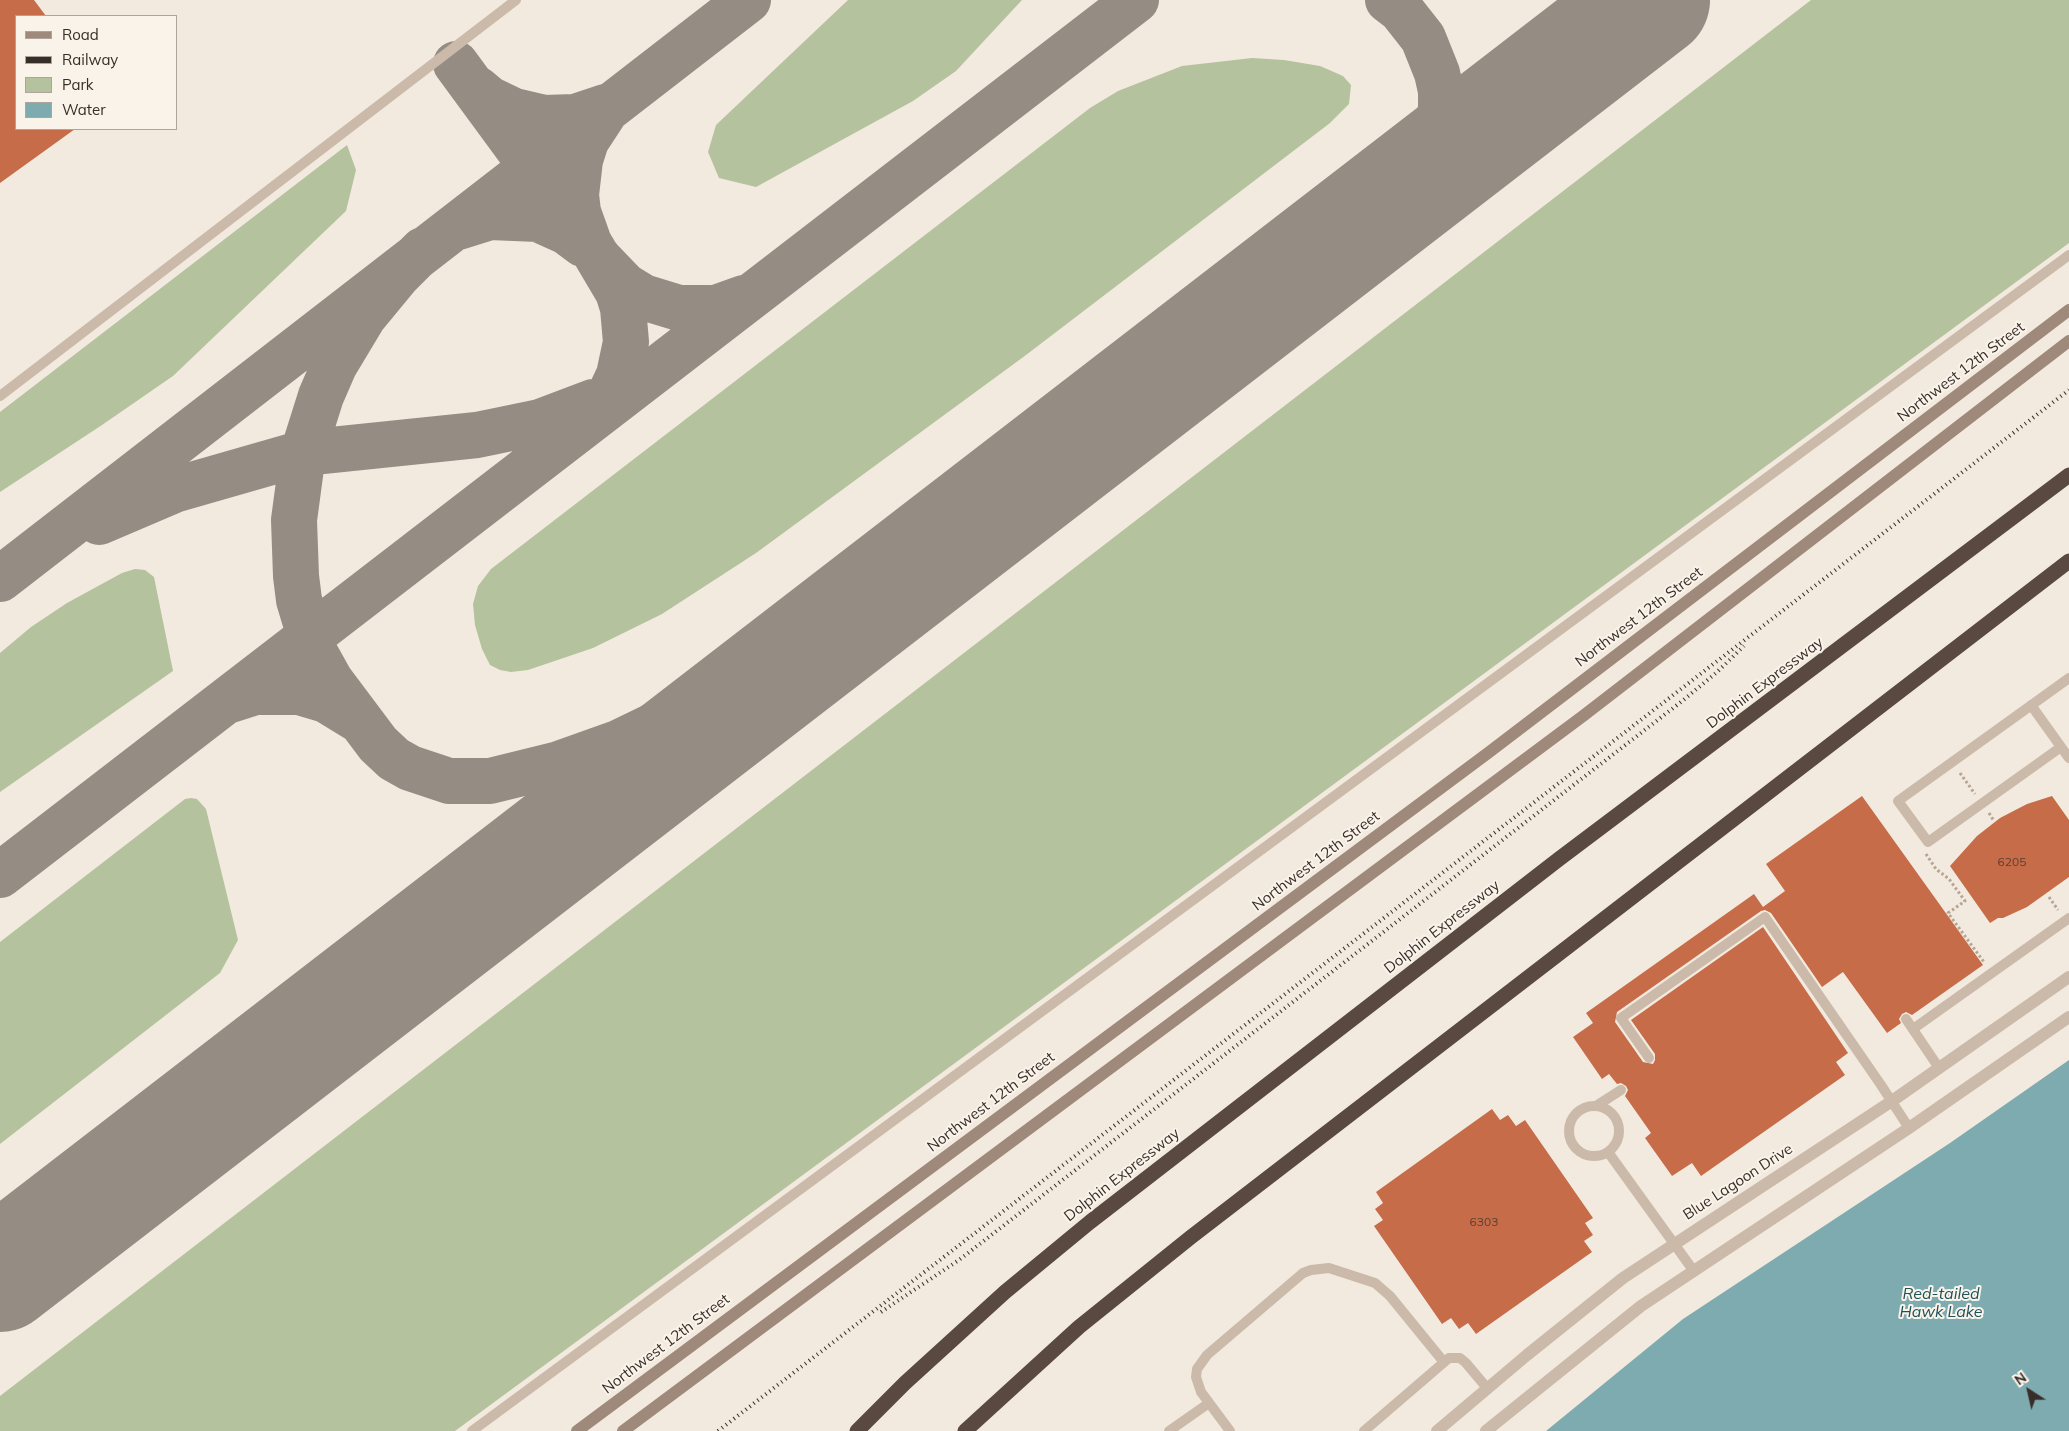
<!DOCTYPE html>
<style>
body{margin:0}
#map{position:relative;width:2069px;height:1431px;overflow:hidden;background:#f2eade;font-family:Mulish,sans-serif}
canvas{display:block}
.legend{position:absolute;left:15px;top:15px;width:162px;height:115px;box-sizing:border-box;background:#faf3ea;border:1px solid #aca49d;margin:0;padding:6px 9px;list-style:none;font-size:15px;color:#382e29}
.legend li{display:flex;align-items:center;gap:10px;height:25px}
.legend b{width:25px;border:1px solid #aca49d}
.north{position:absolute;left:2004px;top:1366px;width:50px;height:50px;-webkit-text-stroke:4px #faf3ea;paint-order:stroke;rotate:325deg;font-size:14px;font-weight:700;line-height:20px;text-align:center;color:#382e29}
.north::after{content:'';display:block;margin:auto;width:18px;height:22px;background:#382e29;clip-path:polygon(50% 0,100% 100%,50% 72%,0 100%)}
</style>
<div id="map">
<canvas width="2069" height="1431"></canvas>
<ul class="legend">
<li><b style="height:6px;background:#9f897b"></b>Road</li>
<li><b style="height:6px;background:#382e29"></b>Railway</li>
<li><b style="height:14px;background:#b4c29d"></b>Park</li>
<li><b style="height:14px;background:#7dabb0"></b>Water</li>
</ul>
<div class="north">N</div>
</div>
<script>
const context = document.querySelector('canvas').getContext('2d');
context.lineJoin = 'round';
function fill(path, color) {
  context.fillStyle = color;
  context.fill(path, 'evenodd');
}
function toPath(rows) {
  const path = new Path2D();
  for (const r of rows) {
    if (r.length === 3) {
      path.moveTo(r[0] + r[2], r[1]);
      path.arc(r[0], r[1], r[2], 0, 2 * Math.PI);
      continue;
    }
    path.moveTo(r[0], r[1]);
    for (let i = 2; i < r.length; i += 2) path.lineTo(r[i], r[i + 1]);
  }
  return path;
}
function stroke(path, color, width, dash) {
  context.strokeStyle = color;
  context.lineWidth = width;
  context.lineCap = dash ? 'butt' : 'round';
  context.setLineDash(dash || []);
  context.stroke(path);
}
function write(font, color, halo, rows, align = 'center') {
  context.font = font + ' Mulish,sans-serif';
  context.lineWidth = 4;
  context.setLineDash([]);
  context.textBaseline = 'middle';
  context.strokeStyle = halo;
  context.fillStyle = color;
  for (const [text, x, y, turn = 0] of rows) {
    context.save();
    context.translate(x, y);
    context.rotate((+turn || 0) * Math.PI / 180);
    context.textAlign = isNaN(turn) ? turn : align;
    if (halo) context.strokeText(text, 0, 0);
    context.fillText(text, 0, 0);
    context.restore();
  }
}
fill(toPath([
 [848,0,1022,0,956,71,913,101,756,187,719,178,708,152,716,125],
 [1811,0,2069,0,2069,243,455,1431,0,1431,0,1396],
 [1252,58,1284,60,1320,66,1343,76,1351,85,1349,104,1330,123,1026,355,756,553,662,614,593,648,528,670,511,672,500,670,490,665,482,649,475,625,473,604,478,586,491,569,1090,108,1118,91,1182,66],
 [347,145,356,170,346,211,173,376,102,425,0,492,0,412],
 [135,569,145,570,154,577,173,671,0,792,0,653,31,627,67,603,122,573],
 [191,798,197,799,206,809,238,940,220,973,0,1144,0,942,185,799]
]), '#b4c29d');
fill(toPath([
 [2069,1060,2069,1431,1546,1431,1683,1319,1950,1143]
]), '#7dabb0');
stroke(toPath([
 [456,64,600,260,625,286,643,297,679,308,716,308,744,298],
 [477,89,489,99,514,111,544,118,575,117,605,107],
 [1364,223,1411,177,1424,160,1432,142,1441,109,1441,91,1437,73,1423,38,1401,10,1388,0],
 [458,227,490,217,538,219,567,232,583,244],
 [423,250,397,276,364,316,334,366,321,396,303,453,294,520,296,576,299,600,315,653,330,680,378,744,394,759,410,768,449,781,490,781,559,764,618,743,676,715,753,670,1013,493],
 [597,410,610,394,619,375,626,342,623,308,618,292,589,243,578,212,576,195,580,160,586,141,603,115],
 [99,522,174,490,303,453,477,435,540,422,593,402],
 [0,579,748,0],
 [230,700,255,692,299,692,326,700,357,719],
 [0,875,1136,0]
]), '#958c84', 46);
stroke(toPath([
 [0,1274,1652,0]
]), '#958c84', 116);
fill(toPath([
 [0,0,34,0,46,16,16,16,16,129,75,129,0,183],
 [1862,796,1983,965,1912,1015,1906,1012,1902,1014,1899,1019,1901,1023,1887,1033,1843,972,1822,987,1771,913,1765,910,1761,911,1617,1012,1615,1022,1643,1062,1653,1064,1655,1060,1655,1054,1631,1020,1763,927,1848,1053,1836,1062,1845,1075,1701,1176,1692,1163,1672,1176,1645,1138,1651,1133,1625,1096,1628,1090,1626,1086,1621,1083,1617,1084,1609,1074,1602,1079,1573,1037,1593,1023,1586,1013,1754,894,1763,907,1785,891,1766,864],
 [2052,796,2069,820,2069,877,2027,907,2003,918,1998,918,1990,923,1950,866,1977,836,2000,818,2027,804],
 [1492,1109,1500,1120,1508,1115,1516,1126,1525,1120,1593,1218,1585,1223,1593,1235,1584,1241,1592,1252,1476,1334,1468,1323,1459,1329,1451,1318,1442,1324,1374,1226,1383,1220,1375,1209,1383,1203,1376,1192]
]), '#c66c49');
stroke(toPath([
 [1960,773,1975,794],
 [1989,813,1994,821],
 [1926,854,1936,869,1949,879,1965,901,1948,913,1984,962],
 [2049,897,2058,910]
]), '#b7a493', 3, [2.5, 2.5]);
stroke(toPath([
 [0,396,516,0],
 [2031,705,2069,758],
 [2061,747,1928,842,1898,801,2069,678],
 [1906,1019,1939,1068],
 [1913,1029,2069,918],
 [1649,1058,1621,1018,1765,917,1881,1085,1909,1128],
 [1594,1131,25],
 [1596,1106,1621,1090],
 [1608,1152,1693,1270],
 [472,1431,2069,255],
 [1169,1431,1209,1403],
 [1230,1431,1201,1392,1196,1377,1197,1369,1207,1355,1303,1273,1311,1270,1329,1268,1375,1283,1390,1296,1443,1361],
 [1364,1431,1449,1358,1460,1358,1466,1363,1487,1388]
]), '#cbbaa9', 10);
stroke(toPath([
 [1437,1431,1527,1355,1623,1278,1892,1101,2069,977],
 [1486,1431,1641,1306,1909,1128,2069,1017]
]), '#cbbaa9', 12);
stroke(toPath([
 [577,1431,1488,753,2069,310],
 [623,1431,1583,716,2069,341]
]), '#9f897b', 12);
stroke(toPath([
 [857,1431,905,1383,1005,1292,1090,1222,1559,859,2069,475],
 [965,1431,1079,1327,1191,1237,2069,561]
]), '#594940', 15);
stroke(toPath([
 [881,1312,959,1260,1681,702,1716,673,1744,646],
 [718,1431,2069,390]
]), '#382e29', 4, [1, 4]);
write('12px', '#5c3e31', null, [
 ["6205",2012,862],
 ["6303",1484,1222]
]);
write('15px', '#382e29', '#faf3ea', [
 ["Northwest 12th Street",1961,372,-37],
 ["Northwest 12th Street",1639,617,-37],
 ["Dolphin Expressway",1765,683,-37],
 ["Northwest 12th Street",1316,861,-37],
 ["Dolphin Expressway",1442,927,-38],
 ["Northwest 12th Street",991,1102,-37],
 ["Dolphin Expressway",1122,1175,-38],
 ["Blue Lagoon Drive",1738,1182,-33],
 ["Northwest 12th Street",666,1344,-37]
]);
write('italic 16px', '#1e535a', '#faf3ea', [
 ["Red-tailed",1941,1294],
 ["Hawk Lake",1941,1312]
]);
</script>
